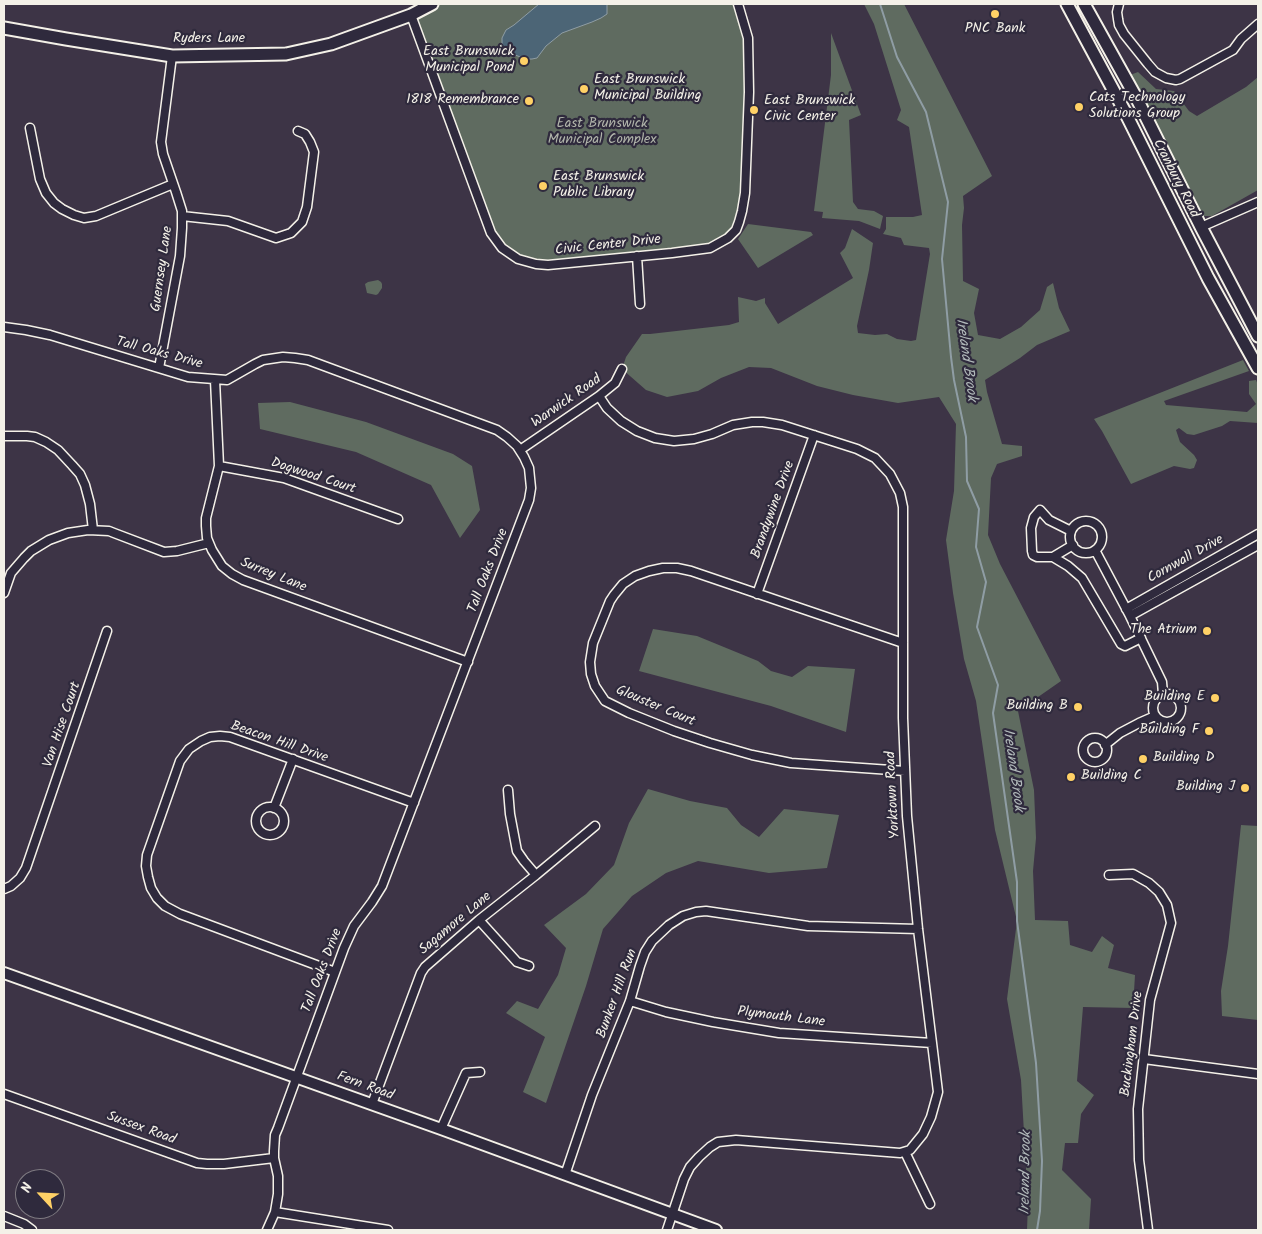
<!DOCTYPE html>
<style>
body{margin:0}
#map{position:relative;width:1262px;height:1234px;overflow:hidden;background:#3d3446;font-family:Kalam,sans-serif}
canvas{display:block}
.frame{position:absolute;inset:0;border:5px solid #f4f1e8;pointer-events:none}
.north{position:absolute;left:15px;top:1169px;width:50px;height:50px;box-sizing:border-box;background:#2f2a3d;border:1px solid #7e7a81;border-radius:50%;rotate:295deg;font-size:14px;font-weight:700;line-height:20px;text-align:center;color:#f4f1e8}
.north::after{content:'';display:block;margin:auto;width:18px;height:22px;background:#ffd166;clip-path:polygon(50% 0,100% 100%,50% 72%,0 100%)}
</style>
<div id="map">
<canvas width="1262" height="1234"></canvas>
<div class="frame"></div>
<div class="north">N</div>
</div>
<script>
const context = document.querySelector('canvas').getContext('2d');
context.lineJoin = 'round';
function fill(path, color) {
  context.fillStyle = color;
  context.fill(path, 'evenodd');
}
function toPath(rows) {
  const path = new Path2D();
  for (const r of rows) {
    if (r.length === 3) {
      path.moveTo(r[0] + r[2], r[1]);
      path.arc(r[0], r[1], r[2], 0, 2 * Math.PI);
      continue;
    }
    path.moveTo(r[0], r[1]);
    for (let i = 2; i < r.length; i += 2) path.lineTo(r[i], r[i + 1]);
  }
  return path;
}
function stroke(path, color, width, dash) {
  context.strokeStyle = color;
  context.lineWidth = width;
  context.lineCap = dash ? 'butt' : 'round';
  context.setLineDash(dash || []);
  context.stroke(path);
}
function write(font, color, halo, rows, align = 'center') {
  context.font = font + ' Kalam,sans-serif';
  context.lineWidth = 4.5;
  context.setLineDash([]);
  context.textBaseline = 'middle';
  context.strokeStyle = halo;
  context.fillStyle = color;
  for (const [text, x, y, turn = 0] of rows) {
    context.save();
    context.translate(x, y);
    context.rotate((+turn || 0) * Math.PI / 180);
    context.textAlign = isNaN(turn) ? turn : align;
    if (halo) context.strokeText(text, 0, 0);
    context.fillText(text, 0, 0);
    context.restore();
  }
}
fill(toPath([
 [432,4,738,4,748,38,745,193,736,230,710,248,530,263,498,243,411,15],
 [864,4,904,4,992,176,963,196,964,208,962,225,963,281,979,289,974,313,978,335,1000,339,1021,327,1040,310,1047,287,1053,283,1059,308,1070,331,1037,345,1020,358,985,380,987,392,1002,444,1022,446,1022,456,997,464,991,478,988,535,1000,564,1061,681,1018,711,1034,790,1036,838,1033,871,1035,920,1068,921,1070,945,1092,952,1102,936,1114,945,1108,968,1135,975,1133,1008,1083,1007,1077,1081,1094,1095,1081,1114,1078,1143,1065,1143,1062,1170,1091,1199,1089,1230,1027,1230,1028,1204,1021,1080,1007,999,1017,921,995,830,976,701,964,659,953,593,946,540,954,491,956,424,939,397,898,403,853,395,817,386,771,368,749,367,721,378,698,391,667,397,646,390,622,369,626,357,642,334,650,334,729,325,739,322,738,297,756,301,765,298,765,303,778,324,853,278,840,253,845,248,852,229,873,243,869,270,857,326,858,333,875,335,887,334,897,339,911,341,916,340,930,254,929,248,904,245,901,238,883,234,886,229,886,217,913,217,922,215,909,127,897,120,901,110,874,24],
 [831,33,861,115,849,120,853,202,858,209,874,211,883,216,880,229,859,221,822,218,823,212,814,211,831,75],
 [1138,72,1156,89,1174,91,1189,111,1197,116,1246,87,1258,77,1258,190,1212,216,1203,216,1197,211,1130,75],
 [748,224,811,232,813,235,758,268,738,239],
 [378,280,381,282,382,284,382,288,378,294,376,295,367,293,365,284,368,282],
 [1243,360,1249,371,1164,401,1166,405,1247,412,1256,404,1249,394,1249,381,1256,380,1258,385,1258,423,1230,421,1222,426,1194,435,1187,434,1179,428,1176,430,1180,442,1194,455,1197,460,1194,468,1190,469,1174,466,1131,484,1102,431,1094,419],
 [290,402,366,422,453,454,472,466,480,510,460,538,431,485,356,452,260,429,258,403],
 [653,629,697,636,758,661,771,671,792,677,808,666,855,669,846,732,771,706,639,671],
 [648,789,690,801,727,808,741,825,759,837,784,809,839,815,827,868,769,873,698,861,666,873,632,896,603,929,586,986,546,1103,523,1092,545,1037,506,1013,517,1001,538,1009,558,975,566,948,544,925,586,894,614,865,629,823],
 [1241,825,1258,826,1258,1020,1222,1016,1221,991,1228,946]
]), '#5f6b60');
const water = toPath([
 [539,4,607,4,607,14,601,18,592,22,562,33,546,46,537,58,532,59,526,59,504,51,502,47,502,38,506,30,514,25,539,4]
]);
fill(water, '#4c6576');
stroke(water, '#8f9da4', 1);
stroke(toPath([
 [880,4,897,57,926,112,948,202,942,259,951,357,954,380,966,437,967,481,979,509,976,547,986,582,977,627,998,685,993,713,1017,882,1017,921,1036,1063,1042,1161,1040,1211,1037,1230]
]), '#8f9da4', 2);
const minor = toPath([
 [1119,4,1117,12,1118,19,1119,25,1124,34,1148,64,1155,72,1166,78,1176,80,1180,79,1233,50,1241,39,1258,24],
 [411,15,491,233,502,248,518,259,536,264,548,265,672,253,710,248,728,238,736,230,739,222,742,211,745,193,749,92,748,38,738,4],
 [30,128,40,179,46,193,54,203,62,209,74,215,84,218,96,216,173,184],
 [182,216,228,221,276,238,291,233,302,222,307,207,314,152,310,142,305,134,298,131],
 [1201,227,1258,202],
 [637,256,640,304],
 [4,327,26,330,50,335,188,377,227,380,255,364,263,360,283,357,295,358,308,360,497,430,507,437,517,446,524,457,529,468,531,488,529,500,382,886,372,902,354,926,344,948,278,1128,275,1135,274,1151,274,1158,278,1176,278,1194,275,1212,267,1230],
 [159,368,180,256,182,228,182,211,176,192,163,154,161,142,172,56],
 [215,380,219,466,206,518,206,526,207,538,212,550,222,566,232,574,243,580,468,662],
 [599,396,607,408,621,421,637,431,655,438,674,441,694,439,712,434,733,425,752,422,763,422,782,425,857,449,875,458,890,474,900,493,903,507,903,718,907,816,918,929,938,1092,931,1117,923,1134,910,1150,900,1153,736,1140,718,1142,710,1147,699,1157,690,1167,684,1179,667,1230],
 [4,436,27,436,35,437,46,442,58,450,72,465,80,474,85,485,90,504,93,530],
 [520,450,599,396,615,383,622,369],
 [219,466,284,478,398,519],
 [1086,537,16],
 [1071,531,1049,520,1040,510,1034,517,1031,528,1032,551,1033,555,1037,557,1053,557,1068,566,1082,578,1121,644,1125,646,1141,638],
 [1095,550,1130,616,1162,682,1163,694],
 [1053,557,1073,545],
 [4,593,11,573,24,558,31,551,49,540,68,533,88,530,109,531,114,533,164,552,177,551,209,543],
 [757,594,814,435],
 [1126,609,1258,534],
 [1130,616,1258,545],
 [903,643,691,571,677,568,663,568,649,571,635,576,623,584,614,595,610,601,593,643,590,662,591,674,595,686,605,701,629,713,674,731,710,743,752,755,791,763,905,771],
 [1167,708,14],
 [1095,750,12],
 [1105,745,1120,733,1139,723,1155,716],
 [508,790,510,814,517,851,524,861,536,875],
 [270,821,14],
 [274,808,293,759],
 [1109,875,1133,874,1149,883,1159,892,1167,905,1171,923,1150,1000,1138,1109,1139,1160,1148,1230],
 [4,889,11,886,20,878,26,868,107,631],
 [479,920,517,962,529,966],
 [335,972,180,914,165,906,157,898,151,888,148,877,146,866,147,855,180,761,189,749,201,741,210,737,220,736,230,737,414,803],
 [630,1001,666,1012,713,1022,779,1033,932,1043],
 [1144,1059,1258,1074],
 [4,1094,197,1163,207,1164,224,1164,274,1158],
 [372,1104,421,973,425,967,479,920,536,875,595,826],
 [441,1129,466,1073,480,1072],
 [905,1152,930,1204],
 [565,1175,592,1095,630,1001,640,966,645,952,652,941,669,925,683,916,696,912,706,911,808,926,918,929],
 [275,1212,388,1230],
 [4,1216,24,1224,32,1230]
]);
const tertiary = toPath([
 [4,973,441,1129,716,1230]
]);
const secondary = toPath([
 [1067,4,1124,110,1208,278,1258,368],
 [1084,4,1138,101,1201,227,1258,336],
 [4,28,66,39,172,56,286,54,331,44,411,15,432,4]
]);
stroke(minor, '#f4f1e8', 11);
stroke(tertiary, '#f4f1e8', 14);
stroke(secondary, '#f4f1e8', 15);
stroke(minor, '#2f2a3d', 8);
stroke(tertiary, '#2f2a3d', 10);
stroke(secondary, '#2f2a3d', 11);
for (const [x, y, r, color] of [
 [995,14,5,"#ffd166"],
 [524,61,5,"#ffd166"],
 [584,89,5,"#ffd166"],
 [529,101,5,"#ffd166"],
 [1079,107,5,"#ffd166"],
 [754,110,5,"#ffd166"],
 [543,186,5,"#ffd166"],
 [1207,631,5,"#ffd166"],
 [1215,698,5,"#ffd166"],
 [1078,707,5,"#ffd166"],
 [1209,731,5,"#ffd166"],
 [1143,759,5,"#ffd166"],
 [1071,777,5,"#ffd166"],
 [1245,788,5,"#ffd166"]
]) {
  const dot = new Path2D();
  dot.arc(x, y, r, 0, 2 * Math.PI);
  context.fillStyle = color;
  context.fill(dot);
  stroke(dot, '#2f2a3d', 2);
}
write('14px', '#f4f1e8', '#2f2a3d', [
 ["PNC Bank",995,30,"center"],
 ["East Brunswick",514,53],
 ["Municipal Pond",514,69],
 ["East Brunswick",594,81,"left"],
 ["Municipal Building",594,97,"left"],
 ["Cats Technology",1089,99,"left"],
 ["Solutions Group",1089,115,"left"],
 ["1818 Remembrance",519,101],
 ["East Brunswick",764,102,"left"],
 ["Civic Center",764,118,"left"],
 ["East Brunswick",553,178,"left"],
 ["Public Library",553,194,"left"],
 ["The Atrium",1197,631],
 ["Building E",1205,698],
 ["Building B",1068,707],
 ["Building F",1199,731],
 ["Building D",1153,759,"left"],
 ["Building C",1081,777,"left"],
 ["Building J",1235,788]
], 'right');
write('14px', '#f4f1e8', '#2f2a3d', [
 ["Ryders Lane",209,40],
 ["Cranbury Road",1175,179,63],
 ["Civic Center Drive",608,246,-6],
 ["Guernsey Lane",163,269,-82],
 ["Tall Oaks Drive",159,354,15],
 ["Warwick Road",567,402,-35],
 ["Dogwood Court",313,477,18],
 ["Brandywine Drive",774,510,-70],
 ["Cornwall Drive",1186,560,-29],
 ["Tall Oaks Drive",489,571,-69],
 ["Surrey Lane",273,576,22],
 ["Glouster Court",655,707,23],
 ["Van Hise Court",63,725,-71],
 ["Beacon Hill Drive",279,743,19],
 ["Yorktown Road",894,795,-93],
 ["Sagamore Lane",456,924,-40],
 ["Tall Oaks Drive",323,971,-69],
 ["Bunker Hill Run",618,994,-70],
 ["Plymouth Lane",781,1018,7],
 ["Buckingham Drive",1133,1044,-83],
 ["Fern Road",365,1087,20],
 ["Sussex Road",141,1129,20]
]);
write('14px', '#b1b5ab', '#2f2a3d', [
 ["East Brunswick",602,125],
 ["Municipal Complex",602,141]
]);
write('italic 15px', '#b1b9ba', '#2f2a3d', [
 ["Ireland Brook",965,360,82],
 ["Ireland Brook",1012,770,82],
 ["Ireland Brook",1027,1173,-89]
]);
</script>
